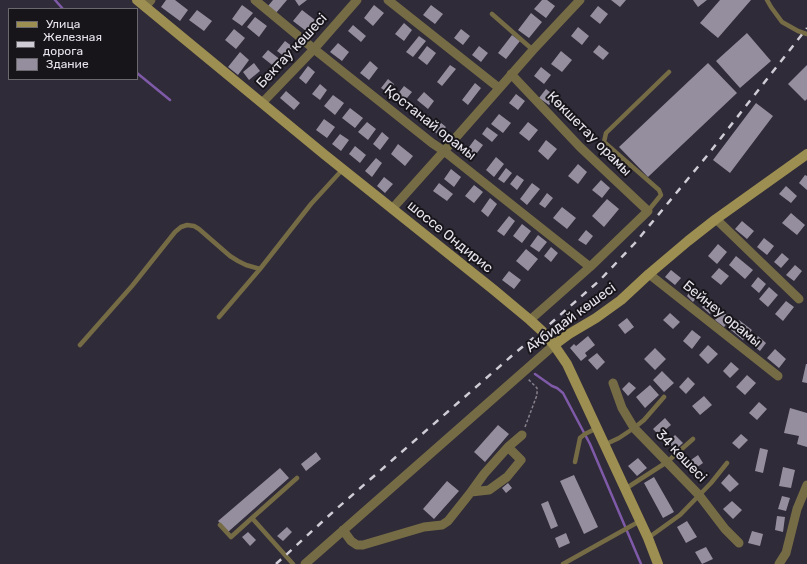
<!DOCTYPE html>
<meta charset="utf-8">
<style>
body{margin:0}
#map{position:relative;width:807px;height:564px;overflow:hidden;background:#302b38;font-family:Rubik,sans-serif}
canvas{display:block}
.legend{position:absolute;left:8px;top:8px;width:130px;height:72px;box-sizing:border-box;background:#17151a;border:1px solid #6b686e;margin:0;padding:5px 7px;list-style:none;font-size:12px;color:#e8e4ed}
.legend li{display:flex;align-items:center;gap:8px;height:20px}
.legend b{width:20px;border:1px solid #6b686e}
</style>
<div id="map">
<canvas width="807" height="564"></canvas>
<ul class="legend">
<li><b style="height:5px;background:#9d8f51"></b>Улица</li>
<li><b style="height:5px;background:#d0ccd6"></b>Железная дорога</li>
<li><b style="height:11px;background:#958e9e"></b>Здание</li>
</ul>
</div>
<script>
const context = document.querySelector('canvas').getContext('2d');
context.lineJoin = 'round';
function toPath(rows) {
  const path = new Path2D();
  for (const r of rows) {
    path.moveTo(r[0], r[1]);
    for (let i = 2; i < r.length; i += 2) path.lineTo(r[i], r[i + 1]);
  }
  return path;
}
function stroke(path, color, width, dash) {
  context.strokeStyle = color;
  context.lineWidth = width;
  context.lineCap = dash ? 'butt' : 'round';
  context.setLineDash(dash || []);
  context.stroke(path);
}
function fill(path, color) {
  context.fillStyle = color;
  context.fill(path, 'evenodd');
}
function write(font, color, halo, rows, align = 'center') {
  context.font = font + ' Rubik,sans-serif';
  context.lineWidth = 4;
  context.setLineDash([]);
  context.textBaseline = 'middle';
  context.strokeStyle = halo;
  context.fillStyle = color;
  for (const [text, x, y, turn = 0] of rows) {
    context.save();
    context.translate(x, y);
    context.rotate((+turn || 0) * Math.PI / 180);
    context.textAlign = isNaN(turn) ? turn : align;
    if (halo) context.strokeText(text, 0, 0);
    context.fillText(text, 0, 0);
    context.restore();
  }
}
stroke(toPath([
 [55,0,63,9],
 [137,73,170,100],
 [535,374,552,386,557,388,563,393,590,444,641,564]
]), '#7e5aa9', 2.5);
fill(toPath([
 [166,0,175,0,188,10,180,21,161,7],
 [273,0,287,0,276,13,268,6],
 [295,0,307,0,299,6],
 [542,0,547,0,555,6,546,18,534,9],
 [611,0,626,0,620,7],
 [693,0,707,0,698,7],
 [720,0,751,0,718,38,700,23],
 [242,5,253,13,242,26,232,19],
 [374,5,384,13,373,26,364,18],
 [431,5,443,14,435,24,423,15],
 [598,6,608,14,600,24,590,16],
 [197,10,212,21,204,31,189,20],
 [302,10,315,20,306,31,293,21],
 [531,13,542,22,529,38,518,30],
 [255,17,267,26,259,37,247,27],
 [404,23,412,30,404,41,395,34],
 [353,25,366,36,361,42,348,31],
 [578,27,589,36,582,45,571,36],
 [234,29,245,38,236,49,225,40],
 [461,29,470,36,463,45,454,38],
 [747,33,771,61,740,88,716,61],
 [512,35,520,41,506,59,498,53],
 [419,36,426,41,413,57,406,52],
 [285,41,293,47,285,57,277,51],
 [338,43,349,52,342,61,330,52],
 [599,45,609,53,603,60,593,52],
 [427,46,436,53,427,65,418,58],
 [479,46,488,53,481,62,472,55],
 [268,50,282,61,276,68,262,57],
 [561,51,572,60,562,72,551,64],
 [240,52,249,60,238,75,228,67],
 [370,61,378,68,369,80,360,73],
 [254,63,260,71,249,80,243,72],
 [708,63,737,93,648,177,619,147],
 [450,65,456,69,442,86,437,82],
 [807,65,807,99,805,101,788,84],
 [308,66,315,72,306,84,299,78],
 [541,67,551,75,544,84,534,76],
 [388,79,394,84,387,92,381,88],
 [475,83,481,88,468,105,462,100],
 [320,84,327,90,320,100,312,94],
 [404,86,412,92,402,104,394,99],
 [546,89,556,97,549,105,539,98],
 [286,91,300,103,294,110,280,98],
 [424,92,434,101,428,109,417,100],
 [516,94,525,101,518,110,509,103],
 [333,95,344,103,335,115,324,106],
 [756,103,773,116,730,173,713,160],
 [350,108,363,118,355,128,342,118],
 [499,114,511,123,503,133,491,124],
 [435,118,446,127,439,135,428,127],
 [324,119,335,127,327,138,316,130],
 [367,122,376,129,368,140,358,132],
 [528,122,538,130,529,141,519,133],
 [487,127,498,135,492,142,482,134],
 [382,132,389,138,380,150,373,144],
 [340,134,349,140,341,151,332,144],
 [475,139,483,145,474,157,466,151],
 [546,140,557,149,548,160,538,151],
 [398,144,413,156,405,166,391,154],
 [355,146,366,155,360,163,349,154],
 [496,157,504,164,494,177,486,170],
 [376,158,382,163,372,177,365,171],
 [578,164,587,172,578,184,568,176],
 [506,168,512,173,504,183,498,179],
 [451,169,461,177,454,187,444,179],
 [517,175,524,180,517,190,510,184],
 [805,175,807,176,807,190,799,183],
 [384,177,393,184,385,193,377,186],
 [601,180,610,188,602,198,592,190],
 [439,183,453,194,447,201,433,191],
 [532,183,540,189,527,205,520,199],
 [474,185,483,192,474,203,465,196],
 [786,186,797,196,791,203,779,194],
 [547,193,553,198,545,208,539,204],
 [490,198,497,204,488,217,481,211],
 [607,199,619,209,604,227,592,216],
 [562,207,576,218,567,229,553,218],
 [791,213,805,225,797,235,782,223],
 [509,216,515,221,504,236,497,231],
 [742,221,754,231,747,239,735,229],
 [522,224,531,231,522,243,513,236],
 [586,230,593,236,586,245,578,240],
 [538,235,547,242,539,252,530,246],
 [764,238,774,246,767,255,757,247],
 [718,244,727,252,717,264,708,256],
 [551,247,558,253,551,262,544,256],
 [526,249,538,259,528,271,516,261],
 [782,253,789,259,781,268,774,262],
 [736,256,753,270,745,279,729,265],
 [795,265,802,271,794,281,786,275],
 [719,268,729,276,721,285,711,277],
 [671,270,681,278,675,285,665,277],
 [509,271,521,280,514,289,502,280],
 [758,277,766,284,759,293,751,286],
 [694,286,701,292,693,302,687,296],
 [769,287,778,295,768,307,759,299],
 [709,298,718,305,710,314,702,307],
 [786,301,794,307,783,321,775,314],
 [722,311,731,319,724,327,715,320],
 [670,313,680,322,673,329,663,320],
 [627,318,634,327,625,334,618,325],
 [739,320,752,330,743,340,731,330],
 [692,330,701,337,692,349,683,341],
 [588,336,595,345,585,353,587,356,581,361,570,348,574,344,576,346],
 [758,336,766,343,760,351,751,344],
 [708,345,718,354,708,364,699,355],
 [655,348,666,359,655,370,644,359],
 [775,349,786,359,779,368,767,358],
 [597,353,605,362,597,370,588,360],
 [731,362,739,369,730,378,723,371],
 [806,364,807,364,807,383,802,382],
 [662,371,674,383,664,392,653,380],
 [747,375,756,383,745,395,736,387],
 [688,377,695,384,686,394,679,387],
 [629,382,636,388,628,396,622,389],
 [650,385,659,395,645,408,636,397],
 [704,396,712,405,700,415,692,406],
 [759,402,767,409,757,420,749,413],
 [790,408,807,413,807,447,797,444,799,436,784,433],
 [665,418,671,425,659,435,653,429],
 [498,425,509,434,485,462,474,452],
 [741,434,748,440,739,449,732,443],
 [675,435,683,443,675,450,668,442],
 [760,448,768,450,763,473,755,471],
 [316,452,321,459,306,471,301,464],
 [698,455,703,463,693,470,688,462],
 [638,458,647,468,637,476,628,466],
 [783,467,795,470,791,488,779,486],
 [280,468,289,478,228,532,218,521],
 [729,474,739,484,730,492,721,483],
 [574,475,598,527,584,534,560,481],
 [654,477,674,512,663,518,644,483],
 [447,481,459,491,434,519,423,509],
 [508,483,512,488,506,493,502,488],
 [782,496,790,498,786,511,778,509],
 [548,501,558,526,551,529,541,504],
 [732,501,742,510,733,519,723,509],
 [777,516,785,517,783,532,775,530],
 [687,521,697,537,686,543,677,527],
 [287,527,292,532,283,541,277,536],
 [752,531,763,534,760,546,748,543],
 [248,532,256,540,250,546,242,537],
 [566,533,570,543,559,548,555,538],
 [706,547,713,559,702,564,695,552]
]), '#958e9e');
stroke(toPath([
 [525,427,537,395,537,388,528,379]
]), '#86818c', 1.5, [3, 2]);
stroke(toPath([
 [767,0,771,7,782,22,798,31,807,34],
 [492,14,533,50],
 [648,211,661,195,659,190,604,142,606,133,669,72],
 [219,317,260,269,311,204,343,169],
 [80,345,132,286,175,232,181,227,187,225,194,226,199,229,230,256,238,261,246,265,260,269],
 [604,445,619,438,634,428,644,420,664,397],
 [575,462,579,443,580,438,585,434,597,428],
 [625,489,667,462,693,439],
 [252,518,293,564],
 [220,525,231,537,252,518,297,478],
 [648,538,680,515,711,483,727,463],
 [563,564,640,521]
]), '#756c46', 4.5);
stroke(toPath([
 [255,0,314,49,432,143,444,151,590,267],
 [388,0,499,88],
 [145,7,151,0],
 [511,74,580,147,648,211,590,267,530,320],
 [262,103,314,49,357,0],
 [392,209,444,151,533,50,580,0],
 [716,219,799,299],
 [649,274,778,376],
 [613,383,622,408,634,428,667,462,699,495,725,529,739,543],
 [471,492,484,474,508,447,522,435],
 [343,530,351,541,357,545,363,545,424,527,442,525,448,521,471,492,489,490,507,477,521,460,508,447],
 [305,564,554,345],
 [779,564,786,553,797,509,807,485]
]), '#756c46', 9);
stroke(toPath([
 [137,0,325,155,494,290,530,320,542,331,554,345,567,364,648,538,658,564],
 [554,345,569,334,596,318,621,300,649,274,688,241,716,219,807,154]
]), '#9d8f51', 10);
stroke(toPath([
 [276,564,334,511,515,353,542,331,600,280,635,243,706,157,807,28]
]), '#d0ccd6', 2.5, [7, 7]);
write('14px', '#e8e4ed', '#17151a', [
 ["Бектау көшесі",292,51,-47],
 ["Қостанай орамы",430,123,38],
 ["Көкшетау орамы",589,134,45],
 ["шоссе Ондирис",450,237,39],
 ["Бейнеу орамы",722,314,39],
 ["Ақбидай көшесі",571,318,-36],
 ["34 көшесі",681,456,46]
]);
</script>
